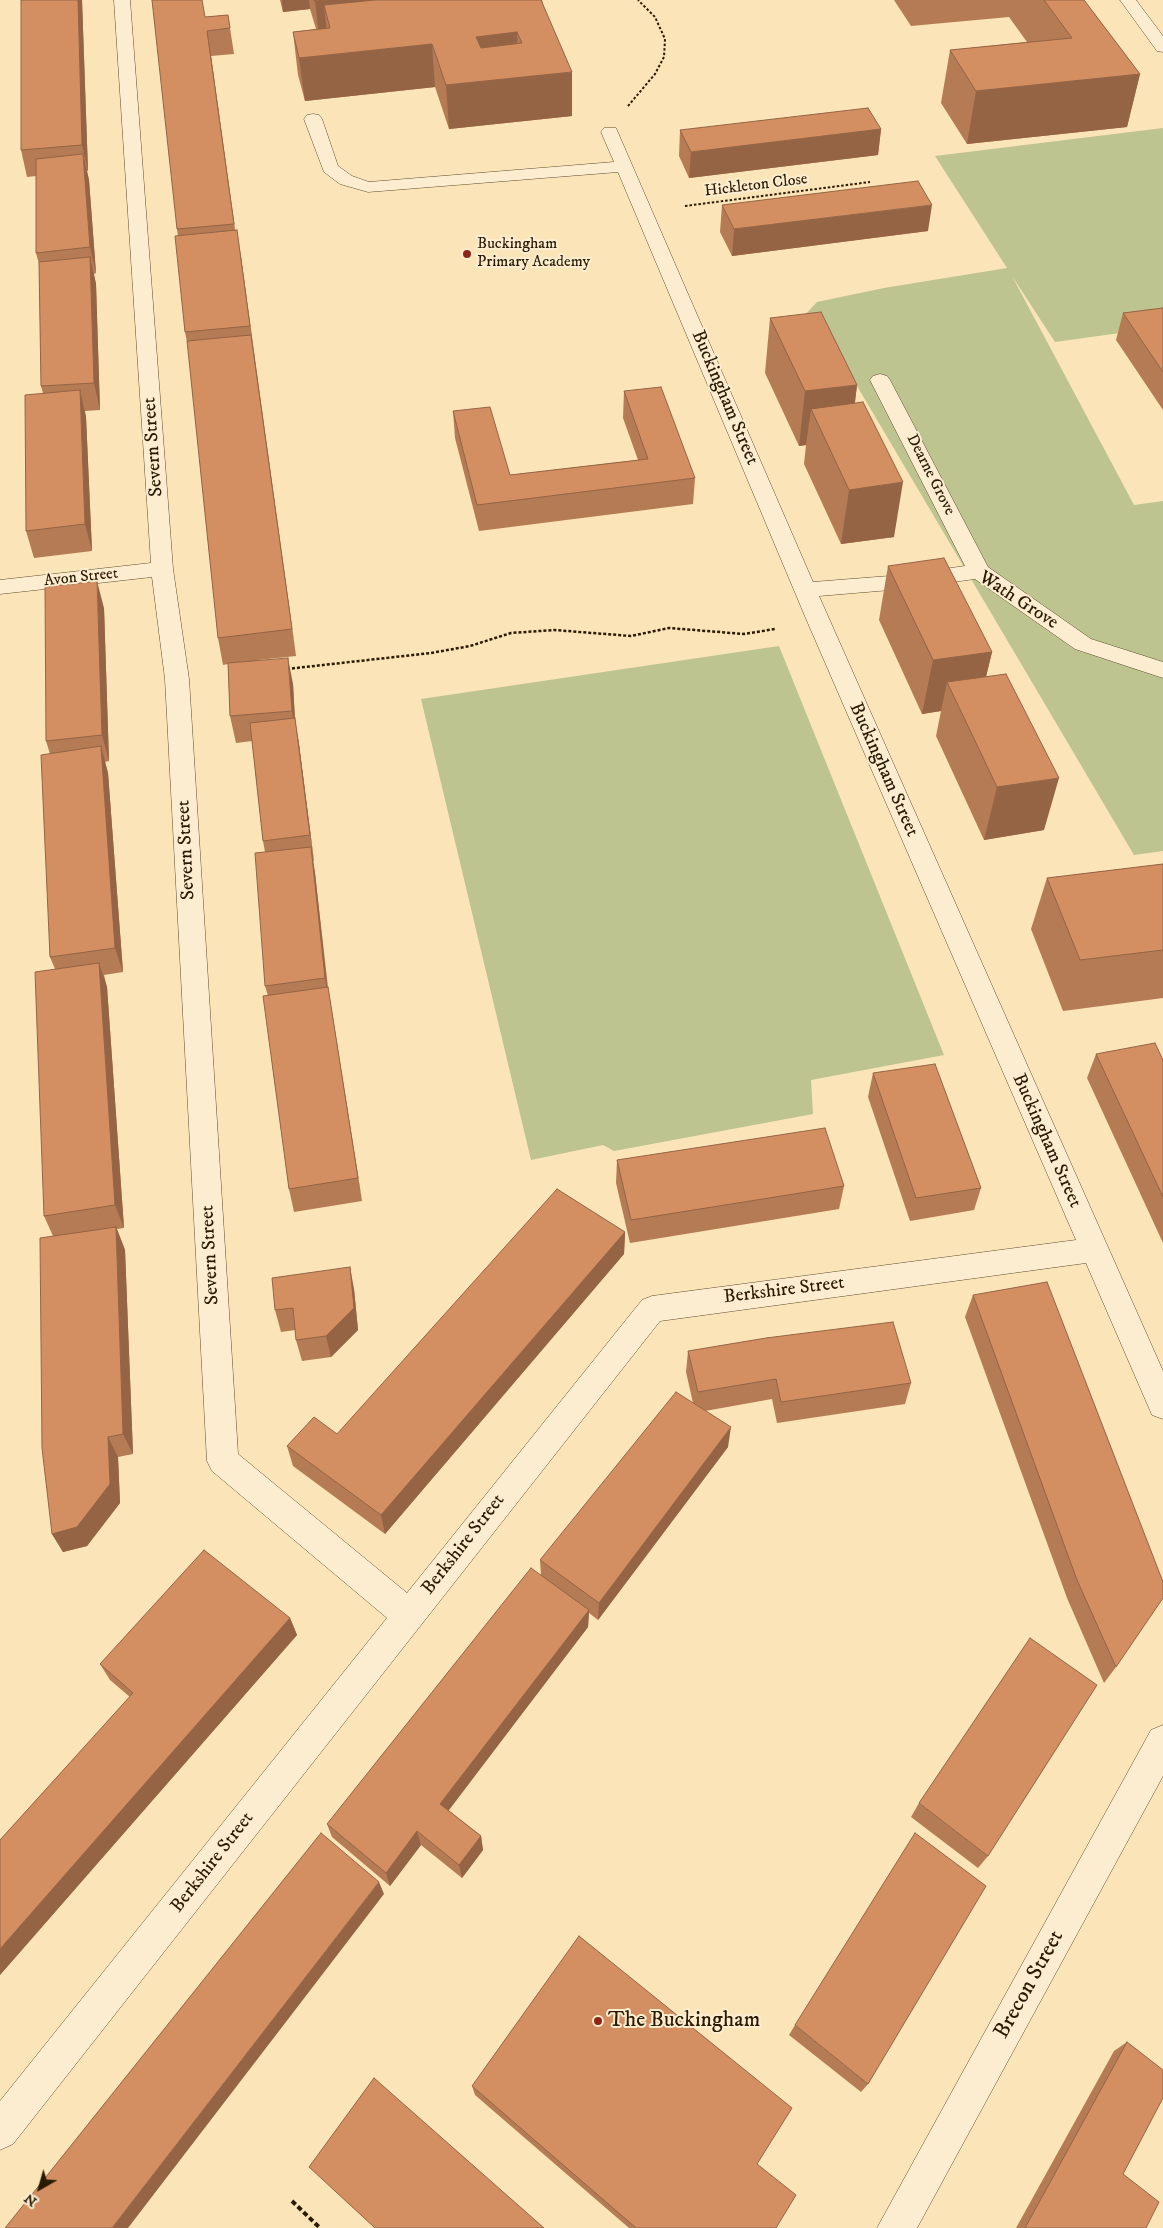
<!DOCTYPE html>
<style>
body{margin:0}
#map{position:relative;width:1163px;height:2228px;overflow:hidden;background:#fbe4b7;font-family:"IM FELL DW Pica",serif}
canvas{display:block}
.north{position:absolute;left:15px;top:2163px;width:50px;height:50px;-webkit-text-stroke:4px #fcedd0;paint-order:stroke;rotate:218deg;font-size:14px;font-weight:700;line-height:20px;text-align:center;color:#2b1a02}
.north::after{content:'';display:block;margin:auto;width:18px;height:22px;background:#2b1a02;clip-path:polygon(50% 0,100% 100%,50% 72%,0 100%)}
</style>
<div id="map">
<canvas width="1163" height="2228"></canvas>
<div class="north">N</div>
</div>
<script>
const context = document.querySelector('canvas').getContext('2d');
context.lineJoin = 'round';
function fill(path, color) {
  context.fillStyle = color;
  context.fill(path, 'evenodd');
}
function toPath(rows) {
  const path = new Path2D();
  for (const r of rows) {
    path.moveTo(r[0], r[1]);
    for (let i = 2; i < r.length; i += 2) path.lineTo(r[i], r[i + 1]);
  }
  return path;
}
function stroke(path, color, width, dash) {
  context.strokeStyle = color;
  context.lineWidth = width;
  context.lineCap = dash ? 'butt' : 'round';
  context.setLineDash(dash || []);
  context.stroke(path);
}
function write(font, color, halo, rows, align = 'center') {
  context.font = font + ' "IM FELL DW Pica",serif';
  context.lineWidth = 4;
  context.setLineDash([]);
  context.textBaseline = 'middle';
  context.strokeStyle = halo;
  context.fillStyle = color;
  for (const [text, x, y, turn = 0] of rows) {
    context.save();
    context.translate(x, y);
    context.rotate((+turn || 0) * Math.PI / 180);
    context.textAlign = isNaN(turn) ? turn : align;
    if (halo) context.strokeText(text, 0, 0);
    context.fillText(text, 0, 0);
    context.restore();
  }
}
fill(toPath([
 [1163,128,1163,327,1055,342,1012,276,1134,505,1163,501,1163,851,1134,855,834,347,803,317,817,302,884,288,1007,268,935,156],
 [779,646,944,1055,811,1080,813,1114,614,1151,603,1145,531,1160,421,699]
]), '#bdc48f');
const minor = toPath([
 [114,0,130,0,173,569,189,679,238,1454,407,1593,642,1300,652,1296,1076,1240,807,621,618,172,368,192,340,184,324,172,304,119,307,115,313,114,319,115,322,119,338,166,352,176,369,182,614,162,601,132,604,128,616,128,813,582,902,575,965,566,870,380,873,376,880,374,887,376,890,380,988,567,1091,639,1163,662,1163,678,1075,649,975,579,902,589,819,596,1163,1371,1163,1419,1152,1415,1086,1263,660,1321,13,2144,0,2150,0,2101,387,1618,212,1471,207,1461,165,679,152,577,0,594,0,580,151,563,114,0],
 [1120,0,1136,0,1163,36,1163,52,1157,51,1120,0],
 [1163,1725,1163,1776,917,2228,877,2228,1151,1730,1163,1725]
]);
stroke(minor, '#5f4c2f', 1);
stroke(toPath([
 [628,106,655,74,664,57,665,39,655,17,638,0],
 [685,206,870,182]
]), '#2b1a02', 2, [2.5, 2]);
stroke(toPath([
 [287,669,431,653,470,646,511,633,554,630,631,636,669,628,744,634,775,629]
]), '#2b1a02', 2.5, [3, 2]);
stroke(toPath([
 [292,2201,320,2228]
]), '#2b1a02', 4, [5, 3]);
fill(minor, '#fcedd0');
fill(toPath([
 [21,0,82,0,88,171,87,171,89,180,96,273,94,274,96,284,100,410,85,411,86,417,92,551,34,558,26,531,43,393,41,386,39,264,36,253,36,176,27,177,21,150],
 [280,0,542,0,572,116,449,129,435,87,305,101,298,75,293,32,316,29,310,9,283,12],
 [894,0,1084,0,1140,74,1127,127,967,144,941,103,950,50,1027,42,1009,17,911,26],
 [228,15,234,54,211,56,235,231,241,257,296,656,258,660,293,684,295,720,299,744,314,861,313,861,315,873,328,987,332,1012,362,1201,294,1212,289,1189,268,996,265,986,265,852,263,841,252,741,236,743,230,716,228,664,223,665,218,638,188,347,185,332,178,236,177,229,205,17],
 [881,129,878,155,689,178,679,156,680,130],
 [722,205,928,231,732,256,720,232],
 [1163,308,1163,410,1116,340,1123,313],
 [770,318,857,385,855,403,894,537,841,544,804,464,806,445,799,446,765,373],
 [624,391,695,478,693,504,479,531,455,438,453,411,510,475,638,460,623,418],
 [888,566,992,652,986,677,1044,830,984,840,936,736,941,711,922,714,879,620],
 [104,608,109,761,105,762,108,773,123,972,104,975,107,987,124,1228,117,1229,125,1250,133,1454,118,1457,120,1503,87,1546,63,1552,52,1534,53,1236,44,1216,55,969,50,957,50,754,46,741],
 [1163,864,1163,998,1063,1011,1031,929,1047,878],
 [1096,1054,1163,1060,1163,1243,1087,1078],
 [873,1073,981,1188,974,1210,910,1221,868,1097],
 [617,1160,844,1186,839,1209,630,1243,616,1183],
 [625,1232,624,1254,385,1534,293,1466,287,1446,337,1434],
 [354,1289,358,1330,331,1357,302,1361,296,1340,295,1330,281,1332,275,1310],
 [973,1295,1116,1667,1104,1683,1067,1598,965,1317],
 [688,1351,911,1383,905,1404,777,1423,772,1399,705,1411,728,1447,598,1620,589,1613,588,1627,448,1810,481,1836,483,1850,462,1878,421,1845,390,1886,332,1837,327,1824,541,1575,540,1560,693,1403,686,1372],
 [290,1618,297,1635,0,1975,0,1840,130,1697,110,1680,100,1664],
 [919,1803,988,1856,978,1868,911,1817],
 [795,2025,868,2084,861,2092,789,2035],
 [1127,2042,1123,2174,1146,2228,1016,2228,1114,2051],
 [472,2086,757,2164,776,2228,629,2228,475,2095]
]), '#b57b54');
fill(toPath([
 [78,0,82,0,88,171,82,145],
 [282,0,309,0,310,9,283,12],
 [328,0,391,0,324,5,328,44,320,45,315,1],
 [207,31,211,56,238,250,234,224],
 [517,32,519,76,478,81,476,37],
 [432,44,435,87,305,101,299,58],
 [572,72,572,116,449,129,446,85],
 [1140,74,1127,127,967,144,976,91],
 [881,129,878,155,689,178,691,152],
 [83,154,89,180,96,273,90,247],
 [932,205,928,231,732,256,734,229],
 [237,230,241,257,254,353,250,326],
 [90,257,96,284,100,410,94,383],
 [251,335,255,362,296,656,292,629],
 [857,385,850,439,811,409,806,445,799,446,805,391],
 [80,390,86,417,92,551,85,524],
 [903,482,894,537,841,544,849,490],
 [97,581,104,608,109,761,102,735],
 [992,652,979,705,947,682,941,711,922,714,933,660],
 [288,658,293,684,295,720,299,744,314,861,292,711],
 [101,746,108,773,123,972,115,948],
 [1059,778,1044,830,984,840,997,787],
 [311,847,315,873,329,1003,325,978],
 [99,963,107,987,124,1228,115,1205],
 [328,987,332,1012,362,1201,358,1178],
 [116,1227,125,1250,133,1454,123,1434],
 [625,1232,624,1254,385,1534,381,1515],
 [350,1267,354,1289,358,1330,331,1357,326,1336],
 [731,1427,728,1447,598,1620,599,1603],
 [108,1437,118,1457,120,1503,87,1546,63,1552,52,1534],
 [589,1610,588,1627,443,1818,440,1804],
 [290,1618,297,1635,0,1975,0,1949],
 [417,1831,421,1845,390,1886,386,1873],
 [481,1836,483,1850,462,1878,459,1865],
 [379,1882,384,1894,128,2228,112,2228]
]), '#946445');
const building = toPath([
 [21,0,78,0,82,145,21,150,21,0],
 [152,0,202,0,205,17,228,15,230,28,207,31,234,224,177,229,152,0],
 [314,0,328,0,315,1,314,0],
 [375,0,541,0,572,72,446,85,432,44,299,58,293,32,330,28,324,5,375,0],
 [517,32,522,43,481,48,476,37,517,32],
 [1044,0,1084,0,1140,74,976,91,950,50,1072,38,1044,0],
 [868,108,881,129,691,152,680,130,868,108],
 [83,154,90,247,36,253,36,159,83,154],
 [918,181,932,205,734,229,722,205,918,181],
 [237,230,250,326,185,332,175,236,237,230],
 [90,257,94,383,41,386,39,262,90,257],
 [1163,308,1163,372,1123,313,1163,308],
 [821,312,857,385,805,391,770,318,821,312],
 [251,335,292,629,218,638,187,341,251,335],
 [661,387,695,478,477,505,453,411,490,407,510,475,648,459,624,391,661,387],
 [80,390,85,524,26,531,25,395,80,390],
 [863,402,903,482,849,490,811,409,863,402],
 [944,558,992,652,933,660,888,566,944,558],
 [97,581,102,735,46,741,45,587,97,581],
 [288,658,292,711,230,716,228,663,288,658],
 [1006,674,1059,778,997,787,947,682,1006,674],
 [295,718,310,835,263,841,250,723,295,718],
 [101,746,115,948,50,957,41,755,101,746],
 [311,847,325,978,265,986,255,853,311,847],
 [1163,864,1163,950,1080,960,1047,878,1163,864],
 [99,963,115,1205,44,1216,35,972,99,963],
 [328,987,358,1178,289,1189,263,996,328,987],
 [1155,1043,1163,1060,1163,1197,1096,1054,1155,1043],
 [935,1064,981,1188,916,1198,873,1073,935,1064],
 [825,1128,844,1186,631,1220,617,1160,825,1128],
 [557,1189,625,1232,381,1515,287,1446,314,1417,337,1434,557,1189],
 [116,1227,123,1434,108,1437,110,1484,77,1527,52,1534,42,1448,40,1238,116,1227],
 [350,1267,354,1308,326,1336,296,1340,293,1308,275,1310,272,1278,350,1267],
 [1047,1282,1163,1582,1163,1598,1116,1667,1077,1580,973,1295,1047,1282],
 [893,1322,911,1383,781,1402,776,1379,698,1392,688,1351,766,1338,893,1322],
 [676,1392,731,1427,599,1603,540,1560,676,1392],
 [204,1550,290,1618,0,1949,0,1840,133,1693,100,1664,204,1550],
 [531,1568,589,1610,440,1804,481,1836,459,1865,417,1831,386,1873,327,1824,531,1568],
 [1030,1638,1097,1685,988,1856,919,1803,1030,1638],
 [321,1833,379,1882,112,2228,5,2228,321,1833],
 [915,1833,986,1886,868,2084,795,2025,915,1833],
 [579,1936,792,2108,757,2164,796,2195,776,2228,636,2228,472,2086,579,1936],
 [1127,2042,1163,2070,1163,2098,1123,2174,1159,2202,1146,2228,1025,2228,1127,2042],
 [374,2078,544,2228,375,2228,309,2167,374,2078]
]);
fill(building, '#d38f62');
stroke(building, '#946445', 1);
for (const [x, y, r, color] of [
 [467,254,5,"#8f2418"],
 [598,2021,5,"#8f2418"]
]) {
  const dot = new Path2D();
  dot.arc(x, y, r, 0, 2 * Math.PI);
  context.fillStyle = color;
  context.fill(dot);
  stroke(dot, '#fcedd0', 2);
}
write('16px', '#2b1a02', '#fcedd0', [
 ["Hickleton Close",756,186,-7],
 ["Dearne Grove",930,475,63],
 ["Avon Street",81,578,-6]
]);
write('16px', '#2b1a02', '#fcedd0', [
 ["Buckingham",477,245],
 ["Primary Academy",477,263]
], 'left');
write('19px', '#2b1a02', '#fcedd0', [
 ["Buckingham Street",724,398,67],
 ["Severn Street",154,447,-94],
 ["Wath Grove",1018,601,33],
 ["Buckingham Street",883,770,66],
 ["Severn Street",187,850,-93],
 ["Buckingham Street",1046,1141,66],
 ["Severn Street",211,1255,-93],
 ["Berkshire Street",784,1291,-7],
 ["Berkshire Street",464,1545,-52],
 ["Berkshire Street",213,1863,-52]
]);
write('22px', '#2b1a02', '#fcedd0', [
 ["Brecon Street",1030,1985,-61]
]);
write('22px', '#2b1a02', '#fcedd0', [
 ["The Buckingham",608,2021]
], 'left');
</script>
